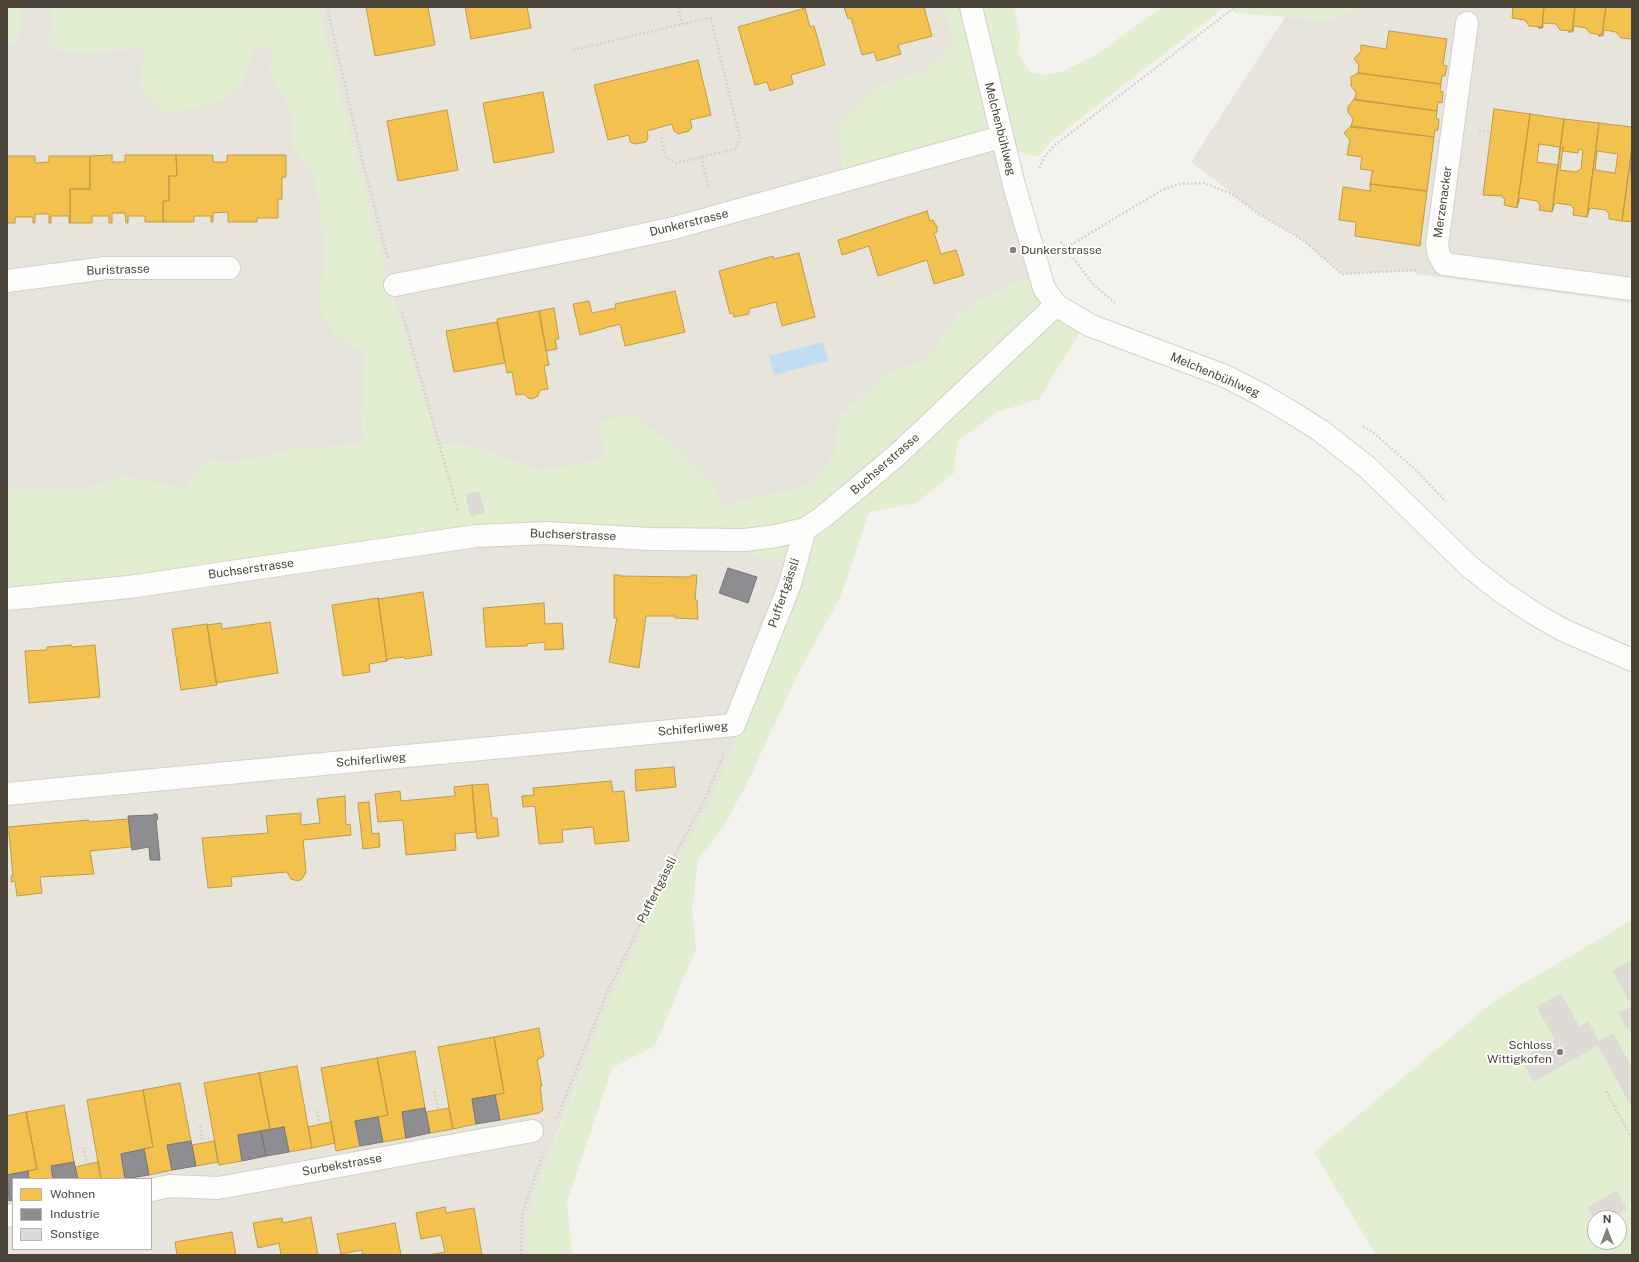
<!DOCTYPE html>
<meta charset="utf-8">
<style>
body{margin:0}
#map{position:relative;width:1639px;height:1262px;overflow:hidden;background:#f4f2ee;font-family:"Public Sans",sans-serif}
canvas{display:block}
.frame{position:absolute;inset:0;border:8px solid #4b4439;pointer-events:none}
.legend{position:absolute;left:12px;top:1178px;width:140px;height:72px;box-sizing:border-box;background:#fff;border:1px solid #b7b4b0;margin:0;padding:5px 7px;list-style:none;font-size:12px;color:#4b4439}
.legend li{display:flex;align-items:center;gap:8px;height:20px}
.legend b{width:20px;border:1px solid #b7b4b0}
.north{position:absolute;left:1587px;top:1210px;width:40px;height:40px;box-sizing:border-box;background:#fff;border:1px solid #b7b4b0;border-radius:50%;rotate:0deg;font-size:11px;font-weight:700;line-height:16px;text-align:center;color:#4b4439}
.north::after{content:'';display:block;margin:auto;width:14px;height:18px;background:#868178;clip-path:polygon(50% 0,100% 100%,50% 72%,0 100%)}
</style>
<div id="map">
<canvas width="1639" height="1262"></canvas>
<div class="frame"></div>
<ul class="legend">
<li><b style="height:11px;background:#f2c14e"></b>Wohnen</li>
<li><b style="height:11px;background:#8d8d92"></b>Industrie</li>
<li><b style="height:11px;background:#dedbd6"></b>Sonstige</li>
</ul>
<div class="north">N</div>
</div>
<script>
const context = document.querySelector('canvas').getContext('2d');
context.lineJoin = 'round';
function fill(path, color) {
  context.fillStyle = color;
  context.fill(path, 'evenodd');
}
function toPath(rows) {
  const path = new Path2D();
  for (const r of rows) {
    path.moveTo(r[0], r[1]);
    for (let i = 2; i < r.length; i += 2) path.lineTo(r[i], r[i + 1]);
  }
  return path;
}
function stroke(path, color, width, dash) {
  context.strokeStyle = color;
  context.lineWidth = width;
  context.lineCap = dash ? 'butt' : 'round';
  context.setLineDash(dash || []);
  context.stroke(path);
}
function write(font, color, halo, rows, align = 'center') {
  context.font = font + ' "Public Sans",sans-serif';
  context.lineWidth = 4;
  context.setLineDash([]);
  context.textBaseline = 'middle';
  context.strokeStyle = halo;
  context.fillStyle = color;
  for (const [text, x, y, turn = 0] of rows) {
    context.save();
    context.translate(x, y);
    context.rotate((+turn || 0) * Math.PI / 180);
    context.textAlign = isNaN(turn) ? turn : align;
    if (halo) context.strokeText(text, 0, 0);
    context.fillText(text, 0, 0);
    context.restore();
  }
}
fill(toPath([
 [22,7,52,7,50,49,82,52,144,48,168,114,217,101,243,84,254,45,272,50,270,75,286,98,292,115,294,149,313,170,321,212,324,253,320,307,334,333,366,353,363,392,362,444,289,450,235,463,205,461,184,489,125,476,85,489,7,490,7,46,18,38],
 [318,7,945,7,953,41,947,53,927,70,879,86,997,143,1034,276,992,294,956,316,928,358,885,375,840,416,835,454,808,486,721,506,710,479,606,459,542,471,471,446,437,444,378,245],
 [1354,7,1632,7,1632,303,1417,274,1414,271,1342,274,1303,240,1259,214,1191,162,1285,17,1331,20],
 [472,524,594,526,806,559,723,774,711,801,667,879,610,1000,561,1123,534,1195,528,1223,527,1255,7,1255,7,589,441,531],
 [13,1179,151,1179,151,1249,13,1249]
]), '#e7e4dc');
fill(toPath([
 [7,7,22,7,18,38,7,46],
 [52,7,318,7,378,245,437,444,471,446,543,471,606,459,599,423,630,413,681,450,710,479,721,506,808,486,835,454,840,416,885,375,928,357,956,316,992,294,1034,276,1083,327,1039,399,997,412,957,442,954,473,916,503,869,512,840,598,799,671,753,771,725,825,698,859,692,911,696,949,655,1046,612,1068,567,1202,572,1255,527,1255,528,1223,534,1195,610,1000,667,879,711,801,723,774,763,665,806,560,762,560,724,532,478,527,472,524,441,531,126,578,7,589,7,490,85,489,125,476,184,489,205,461,235,463,289,450,362,444,363,392,366,353,334,333,319,307,324,253,321,212,313,170,294,149,292,115,286,98,270,75,272,50,254,46,243,84,217,101,168,114,140,87,144,48,82,52,50,49],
 [945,7,1014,7,1020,35,1018,54,1030,72,1046,75,1061,72,1096,55,1162,7,1225,7,1051,141,1039,156,1010,151,1004,132,842,178,838,127,879,86,927,70,947,53,953,41],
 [1230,7,1354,7,1331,20,1235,13],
 [1632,920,1632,1255,1376,1255,1314,1152,1497,999],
 [1595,1218,1619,1218,1619,1242,1595,1242]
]), '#e1eecf');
fill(toPath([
 [823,342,828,361,774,375,769,356]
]), '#c0ddf1');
const homes = toPath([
 [366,7,428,7,435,45,375,56,366,7],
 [465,7,527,7,531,28,471,39,465,7],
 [844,7,924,7,932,36,898,45,901,54,877,61,874,52,862,55,851,18,848,19,844,7],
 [1513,7,1544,7,1542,27,1529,26,1525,20,1512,18,1513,7],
 [1544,7,1575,7,1572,31,1560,30,1556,24,1543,23,1543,28,1538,28,1542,27,1544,7],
 [1575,7,1606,7,1602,35,1590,33,1586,28,1574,26,1573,32,1568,32,1572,31,1575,7],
 [1606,7,1632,7,1632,39,1621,38,1616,32,1604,30,1603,36,1598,36,1602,35,1606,7],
 [805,8,810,27,814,26,825,65,791,75,793,84,770,91,767,82,755,85,738,27,805,8],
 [1389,31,1447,39,1443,65,1447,66,1445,76,1442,76,1441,84,1358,73,1359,65,1354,59,1361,51,1361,45,1386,49,1389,31],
 [698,60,711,115,690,120,692,127,689,131,678,134,674,131,672,124,647,131,648,137,646,142,635,144,630,142,629,135,608,140,594,85,698,60],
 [1358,73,1441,84,1440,91,1443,92,1442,103,1438,102,1437,111,1355,100,1356,92,1351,86,1351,77,1358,73],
 [543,92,554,152,494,163,483,103,543,92],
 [1354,99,1437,111,1436,119,1439,119,1438,130,1435,130,1434,137,1351,127,1353,119,1348,112,1348,107,1354,99],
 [1494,109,1530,114,1517,208,1504,205,1505,200,1502,196,1483,195,1494,109],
 [447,110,458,170,398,181,387,121,447,110],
 [1530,114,1564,119,1552,212,1539,210,1540,205,1537,201,1520,198,1517,208,1530,114],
 [1539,144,1560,147,1558,165,1537,162,1539,144],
 [1564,119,1599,123,1587,217,1573,215,1574,209,1571,205,1555,203,1552,212,1564,119],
 [1563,147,1563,151,1578,153,1579,149,1583,150,1581,169,1576,172,1560,170,1563,147],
 [1599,123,1632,127,1632,147,1622,221,1609,219,1609,214,1606,210,1590,208,1587,217,1599,123],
 [1597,151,1618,154,1615,173,1595,170,1597,151],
 [1351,126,1434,137,1427,191,1370,184,1372,172,1374,171,1360,169,1362,157,1347,155,1350,140,1344,133,1351,126],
 [1632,147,1630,174,1632,175,1632,222,1622,221,1632,147],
 [112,155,112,162,125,162,125,155,176,155,177,176,169,176,169,201,163,201,163,222,145,222,145,216,128,216,128,223,126,223,125,213,112,213,112,223,109,223,109,216,92,216,92,223,70,223,70,189,90,189,90,156,112,155],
 [176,155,213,155,213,162,227,162,227,155,286,155,286,177,282,177,282,199,278,199,278,218,257,218,257,222,228,222,228,212,213,213,213,222,211,222,211,216,194,216,194,222,163,222,163,201,169,201,169,176,177,176,176,155],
 [7,156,35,156,35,163,49,162,49,156,90,156,90,189,70,189,70,223,69,223,69,216,51,216,51,223,49,223,49,214,35,214,35,223,33,223,33,217,15,217,15,223,7,223,7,156],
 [1370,184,1427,191,1420,246,1355,236,1356,222,1339,220,1343,187,1370,191,1370,184],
 [927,211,930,221,933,220,937,227,937,232,934,233,941,254,956,250,964,275,934,284,927,260,878,276,869,246,842,255,838,240,927,211],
 [799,253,815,317,782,326,776,302,749,309,749,314,734,317,733,313,730,314,719,271,773,256,774,259,799,253],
 [675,291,685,332,625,346,620,324,580,335,573,304,589,301,592,313,616,308,615,304,675,291],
 [554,308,559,339,555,339,557,349,546,351,539,311,554,308],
 [539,311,549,365,544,366,548,389,540,390,538,396,532,399,528,398,524,394,516,395,512,372,507,373,497,319,539,311],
 [497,322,505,363,454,372,446,331,497,322],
 [614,575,620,575,620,576,691,577,691,575,697,575,695,600,697,600,698,619,675,618,675,616,646,616,639,668,609,662,617,618,614,618,614,575],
 [423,592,432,655,405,659,404,657,388,659,387,661,378,598,379,599,423,592],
 [378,598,387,661,369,664,370,672,343,676,332,605,378,598],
 [544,603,545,624,562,623,564,649,545,650,545,642,527,644,527,646,486,647,483,608,544,603],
 [270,622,278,673,216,683,207,625,221,623,222,629,270,622],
 [207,624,217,685,181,690,172,629,207,624],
 [71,645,72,647,95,645,100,697,29,703,25,651,47,650,47,647,71,645],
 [674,767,676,787,636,791,635,770,674,767],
 [611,781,613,792,624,791,629,841,595,844,593,827,562,830,563,842,539,844,535,806,523,807,522,796,534,795,533,788,611,781],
 [488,784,492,818,497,818,499,836,477,839,472,785,488,784],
 [472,785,476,832,455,834,456,850,406,855,403,820,378,822,375,794,400,791,401,801,455,796,454,787,472,785],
 [345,796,346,825,350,824,351,835,303,840,306,872,302,879,298,881,291,879,287,872,231,877,232,886,208,888,202,838,268,833,266,816,301,813,301,825,320,823,317,799,345,796],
 [369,802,372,834,379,833,380,847,363,849,358,803,369,802],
 [129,819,131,847,90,851,94,874,40,877,42,893,17,896,15,881,11,882,11,876,13,876,9,833,7,833,7,827,89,820,89,822,129,819],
 [539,1028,544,1056,537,1060,542,1086,540,1086,543,1110,539,1113,500,1120,495,1095,504,1093,494,1037,539,1028],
 [494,1037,504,1093,472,1099,476,1124,453,1129,438,1047,494,1037],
 [415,1051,425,1108,402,1112,406,1138,383,1142,378,1117,388,1115,377,1058,415,1051],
 [377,1058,388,1115,355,1121,360,1146,336,1151,321,1068,377,1058],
 [297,1066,312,1148,289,1152,284,1127,270,1129,259,1073,297,1066],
 [259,1073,270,1129,238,1135,242,1161,219,1165,204,1083,259,1073],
 [180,1083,191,1141,167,1145,172,1170,149,1175,144,1149,153,1147,143,1090,180,1083],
 [143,1090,153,1147,121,1154,125,1179,101,1179,87,1100,143,1090],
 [64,1105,74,1162,51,1166,53,1179,29,1179,28,1171,37,1169,26,1112,64,1105],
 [449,1108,453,1129,430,1133,426,1112,449,1108],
 [26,1112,37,1169,7,1175,7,1116,26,1112],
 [331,1122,335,1143,312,1148,308,1127,331,1122],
 [214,1141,218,1162,196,1166,192,1145,214,1141],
 [98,1162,101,1179,78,1179,75,1167,98,1162],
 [445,1207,446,1213,474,1208,482,1255,429,1255,445,1252,441,1235,421,1239,416,1213,445,1207],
 [311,1217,318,1255,281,1255,279,1243,258,1248,253,1223,282,1218,283,1223,311,1217],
 [395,1223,401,1255,363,1255,362,1250,341,1254,337,1234,395,1223],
 [232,1232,236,1255,177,1255,175,1242,232,1232]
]);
fill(homes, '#f2c14e');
stroke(homes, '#c09c48', 1);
const industry = toPath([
 [728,568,757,577,748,603,719,593,728,568],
 [154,814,157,814,158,819,156,820,160,860,150,860,149,847,132,850,128,816,154,815,154,814],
 [495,1095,500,1120,476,1124,472,1099,495,1095],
 [425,1108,430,1133,406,1138,402,1112,425,1108],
 [378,1117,383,1142,360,1146,355,1121,378,1117],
 [284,1127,289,1152,266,1156,261,1131,284,1127],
 [261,1131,266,1156,242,1161,238,1135,261,1131],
 [191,1141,196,1166,172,1170,167,1145,191,1141],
 [144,1149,149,1175,125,1179,121,1154,144,1149],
 [74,1162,78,1179,53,1179,51,1166,74,1162],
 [28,1171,29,1179,13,1179,13,1200,9,1201,7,1175,28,1171]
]);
fill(industry, '#8d8d92');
stroke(industry, '#797777', 1);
const building = toPath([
 [479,492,484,512,471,516,466,495,479,492],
 [1632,960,1632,1005,1613,971,1632,960],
 [1561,994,1579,1027,1588,1022,1599,1042,1613,1034,1632,1069,1632,1106,1598,1045,1534,1081,1522,1059,1556,1040,1537,1007,1561,994],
 [1632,1007,1632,1033,1629,1027,1627,1029,1619,1013,1632,1007],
 [1616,1191,1626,1209,1611,1218,1595,1218,1595,1221,1588,1208,1616,1191]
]);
fill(building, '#dedbd6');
stroke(building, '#dcd9d4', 1);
const minor = toPath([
 [971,7,1014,185,1044,288,1056,305,1089,325,1225,376,1262,395,1291,412,1321,431,1367,467,1471,568,1502,592,1535,614,1563,630,1632,660],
 [1467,23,1437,245,1439,255,1444,264,1632,289],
 [7,281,106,268,229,268],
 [395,285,591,246,674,228,1001,137],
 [7,599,129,587,476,536,547,533,650,539,745,540,776,536,805,529,823,517,897,455,1056,305],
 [7,794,734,725,790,584,805,529],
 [151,1190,170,1186,218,1188,532,1131],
 [7,1216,13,1215]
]);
stroke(minor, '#d2d0cb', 24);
stroke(toPath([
 [327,7,362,159,388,259],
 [678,7,682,24],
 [573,50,708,18,711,19,740,139,735,149,676,163,666,158,661,137],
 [1479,131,1490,132],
 [701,157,709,189],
 [1039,168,1044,157,1055,145,1235,7],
 [1061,242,1093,284,1115,303],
 [1064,249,1162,190,1179,184,1204,183,1232,194,1259,214,1303,240,1342,274,1417,270],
 [402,312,458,511],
 [1363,426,1375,434,1417,471,1446,502],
 [434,1091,438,1109],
 [1606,1091,1632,1139],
 [317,1111,320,1124],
 [557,1118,606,995,663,877,705,799,724,754],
 [200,1126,203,1143],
 [83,1147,87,1164],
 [521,1255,522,1215,542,1156]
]), '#d3d2cc', 2.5, [2, 2]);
stroke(minor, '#fdfdfc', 22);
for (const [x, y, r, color] of [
 [1013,250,4,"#868178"],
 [1560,1052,4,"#868178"]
]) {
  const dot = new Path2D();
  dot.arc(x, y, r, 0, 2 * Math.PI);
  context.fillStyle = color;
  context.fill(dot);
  stroke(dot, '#fff', 1.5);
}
write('12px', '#4b4439', '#fff', [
 ["Melchenbühlweg",1000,129,76],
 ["Merzenacker",1443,202,-82],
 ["Dunkerstrasse",689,223,-14],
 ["Buristrasse",118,270,-2],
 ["Melchenbühlweg",1215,375,23],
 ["Buchserstrasse",885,464,-41],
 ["Buchserstrasse",573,535,2],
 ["Buchserstrasse",251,569,-8],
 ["Puffertgässli",784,593,-71],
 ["Schiferliweg",693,729,-5],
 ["Schiferliweg",371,760,-5],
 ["Puffertgässli",657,890,-63],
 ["Surbekstrasse",342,1165,-10]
]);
write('12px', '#4b4439', '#fff', [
 ["Dunkerstrasse",1021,250],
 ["Schloss",1552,1045,"right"],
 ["Wittigkofen",1552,1059,"right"]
], 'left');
</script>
